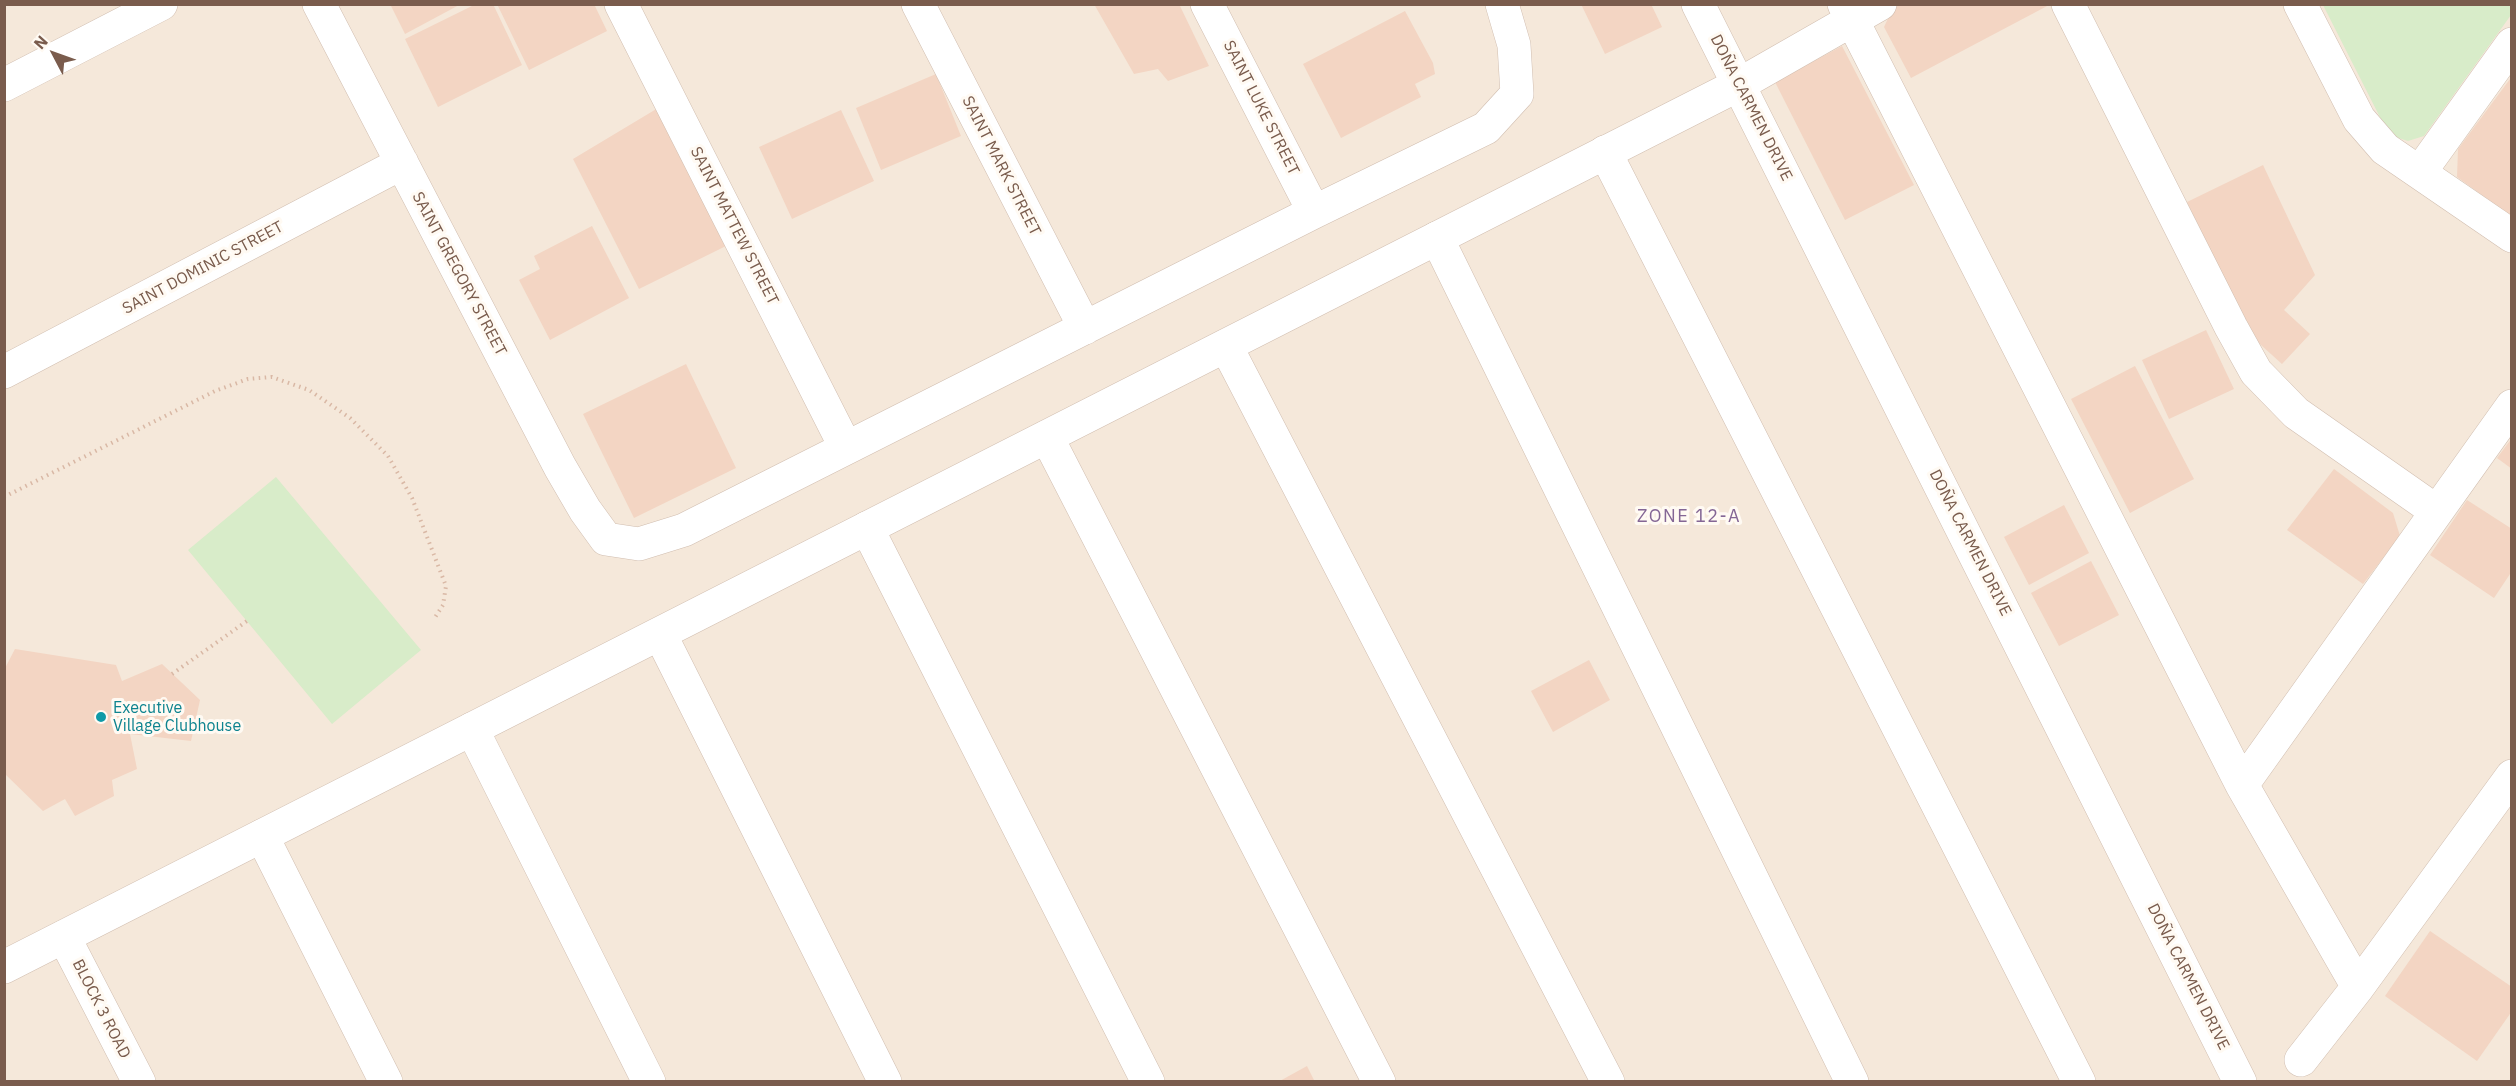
<!DOCTYPE html>
<meta charset="utf-8">
<style>
body{margin:0}
#map{position:relative;width:2516px;height:1086px;overflow:hidden;background:#fdf6ec;font-family:"IBM Plex Sans",sans-serif}
canvas{display:block}
.frame{position:absolute;inset:0;border:6px solid #7a5c4d;pointer-events:none}
.north{position:absolute;left:24px;top:24px;width:60px;height:60px;-webkit-text-stroke:4px #fffaf3;paint-order:stroke;rotate:311deg;font-size:16px;font-weight:700;line-height:24px;text-align:center;color:#7a5c4d}
.north::after{content:'';display:block;margin:auto;width:21px;height:27px;background:#7a5c4d;clip-path:polygon(50% 0,100% 100%,50% 72%,0 100%)}
</style>
<div id="map">
<canvas width="2516" height="1086"></canvas>
<div class="frame"></div>
<div class="north">N</div>
</div>
<script>
const context = document.querySelector('canvas').getContext('2d');
context.lineJoin = 'round';
function fill(path, color) {
  context.fillStyle = color;
  context.fill(path, 'evenodd');
}
function toPath(rows) {
  const path = new Path2D();
  for (const r of rows) {
    path.moveTo(r[0], r[1]);
    for (let i = 2; i < r.length; i += 2) path.lineTo(r[i], r[i + 1]);
  }
  return path;
}
function stroke(path, color, width, dash) {
  context.strokeStyle = color;
  context.lineWidth = width;
  context.lineCap = dash ? 'butt' : 'round';
  context.setLineDash(dash || []);
  context.stroke(path);
}
function write(font, color, halo, rows, align = 'center') {
  context.font = font + ' "IBM Plex Sans",sans-serif';
  context.lineWidth = 6;
  context.setLineDash([]);
  context.textBaseline = 'middle';
  context.strokeStyle = halo;
  context.fillStyle = color;
  for (const [text, x, y, turn = 0] of rows) {
    context.save();
    context.translate(x, y);
    context.rotate((+turn || 0) * Math.PI / 180);
    context.textAlign = isNaN(turn) ? turn : align;
    if (halo) context.strokeText(text, 0, 0);
    context.fillText(text, 0, 0);
    context.restore();
  }
}
fill(toPath([
 [5,5,2511,5,2511,1081,5,1082]
]), '#f5e8da');
fill(toPath([
 [2323,5,2511,5,2511,15,2424,136,2408,141,2389,135],
 [276,477,421,650,332,724,188,550]
]), '#d8ecc9');
fill(toPath([
 [390,4,461,4,405,34],
 [476,4,493,4,522,65,438,107,405,39],
 [497,4,594,4,607,31,529,70],
 [1094,4,1179,4,1209,66,1168,81,1158,69,1134,74],
 [1581,4,1651,4,1662,27,1605,54],
 [1901,4,2051,4,1911,78,1884,27,1893,8],
 [1405,11,1433,63,1435,74,1415,84,1421,97,1341,138,1303,64],
 [1842,46,1914,185,1845,220,1775,82],
 [936,74,961,136,881,170,856,108],
 [2510,79,2512,80,2512,217,2457,177,2458,149],
 [658,108,726,246,639,289,573,159],
 [841,110,874,181,792,219,759,147],
 [2263,165,2315,275,2284,310,2310,334,2282,364,2251,336,2187,202],
 [592,226,629,298,550,340,519,280,540,269,534,256],
 [2206,330,2234,389,2169,419,2142,360],
 [686,364,736,468,634,518,583,414],
 [2135,366,2194,479,2130,513,2071,399],
 [2512,438,2512,469,2497,458],
 [2334,469,2393,513,2400,536,2363,584,2287,530],
 [2467,500,2512,529,2512,571,2494,598,2430,555],
 [2064,505,2089,553,2029,585,2004,537],
 [2091,561,2119,615,2059,646,2031,593],
 [15,649,116,665,122,681,162,664,200,700,191,741,130,734,137,769,112,780,114,796,75,816,65,799,43,811,4,773,4,670],
 [1589,660,1610,700,1553,732,1531,691],
 [2430,931,2512,987,2512,1011,2477,1061,2385,996],
 [1307,1066,1315,1082,1278,1082]
]), '#f3d5c3');
const minor = toPath([
 [319,4,560,467,585,510,606,539,639,544,684,530,1314,212,1486,128,1517,94,1514,45,1502,4],
 [621,4,846,448],
 [918,4,1085,328],
 [1207,4,1314,212],
 [1844,4,2242,785,2358,987],
 [2068,4,2231,327,2256,372,2296,413,2436,511],
 [2300,4,2359,119,2385,149,2512,236],
 [1740,84,1880,4],
 [4,85,161,4],
 [1605,152,2079,1082],
 [2420,172,2512,44],
 [1437,238,1852,1082],
 [1226,346,1608,1082],
 [4,372,402,163],
 [1047,437,1379,1082],
 [867,528,1148,1082],
 [660,634,885,1082],
 [472,729,649,1082],
 [2242,785,2512,406],
 [262,836,386,1082],
 [64,937,139,1082],
 [2301,1060,2358,987,2512,776]
]);
const tertiary = toPath([
 [1698,4,2240,1082],
 [4,967,1740,84]
]);
stroke(minor, '#d1beb0', 34);
stroke(tertiary, '#d1beb0', 34);
stroke(toPath([
 [4,497,215,391,248,379,272,377,309,390,350,418,388,456,412,498,446,586,443,605,434,619],
 [172,674,247,621]
]), '#d9b8a5', 4, [1.5, 4.5]);
stroke(minor, '#fff', 33);
stroke(tertiary, '#fff', 33);
for (const [x, y, r, color] of [
 [101,717,6,"#0f9aa8"]
]) {
  const dot = new Path2D();
  dot.arc(x, y, r, 0, 2 * Math.PI);
  context.fillStyle = color;
  context.fill(dot);
  stroke(dot, '#fffaf3', 2);
}
write('16px', '#7a5c4d', '#fffaf3', [
 ["SAINT LUKE STREET",1261,108,63],
 ["DOÑA CARMEN DRIVE",1751,108,63],
 ["SAINT MARK STREET",1001,166,63],
 ["SAINT MATTEW STREET",734,226,63],
 ["SAINT DOMINIC STREET",203,268,-28],
 ["SAINT GREGORY STREET",459,274,62],
 ["DOÑA CARMEN DRIVE",1970,543,63],
 ["DOÑA CARMEN DRIVE",2188,977,63],
 ["BLOCK 3 ROAD",101,1009,63]
]);
write('16px', '#0d838f', '#fffaf3', [
 ["Executive",113,708],
 ["Village Clubhouse",113,726]
], 'left');
context.letterSpacing = '1.5px';
write('18px', '#846695', '#fffaf3', [
 ["ZONE 12-A",1689,517]
]);
context.letterSpacing = '0px';
</script>
